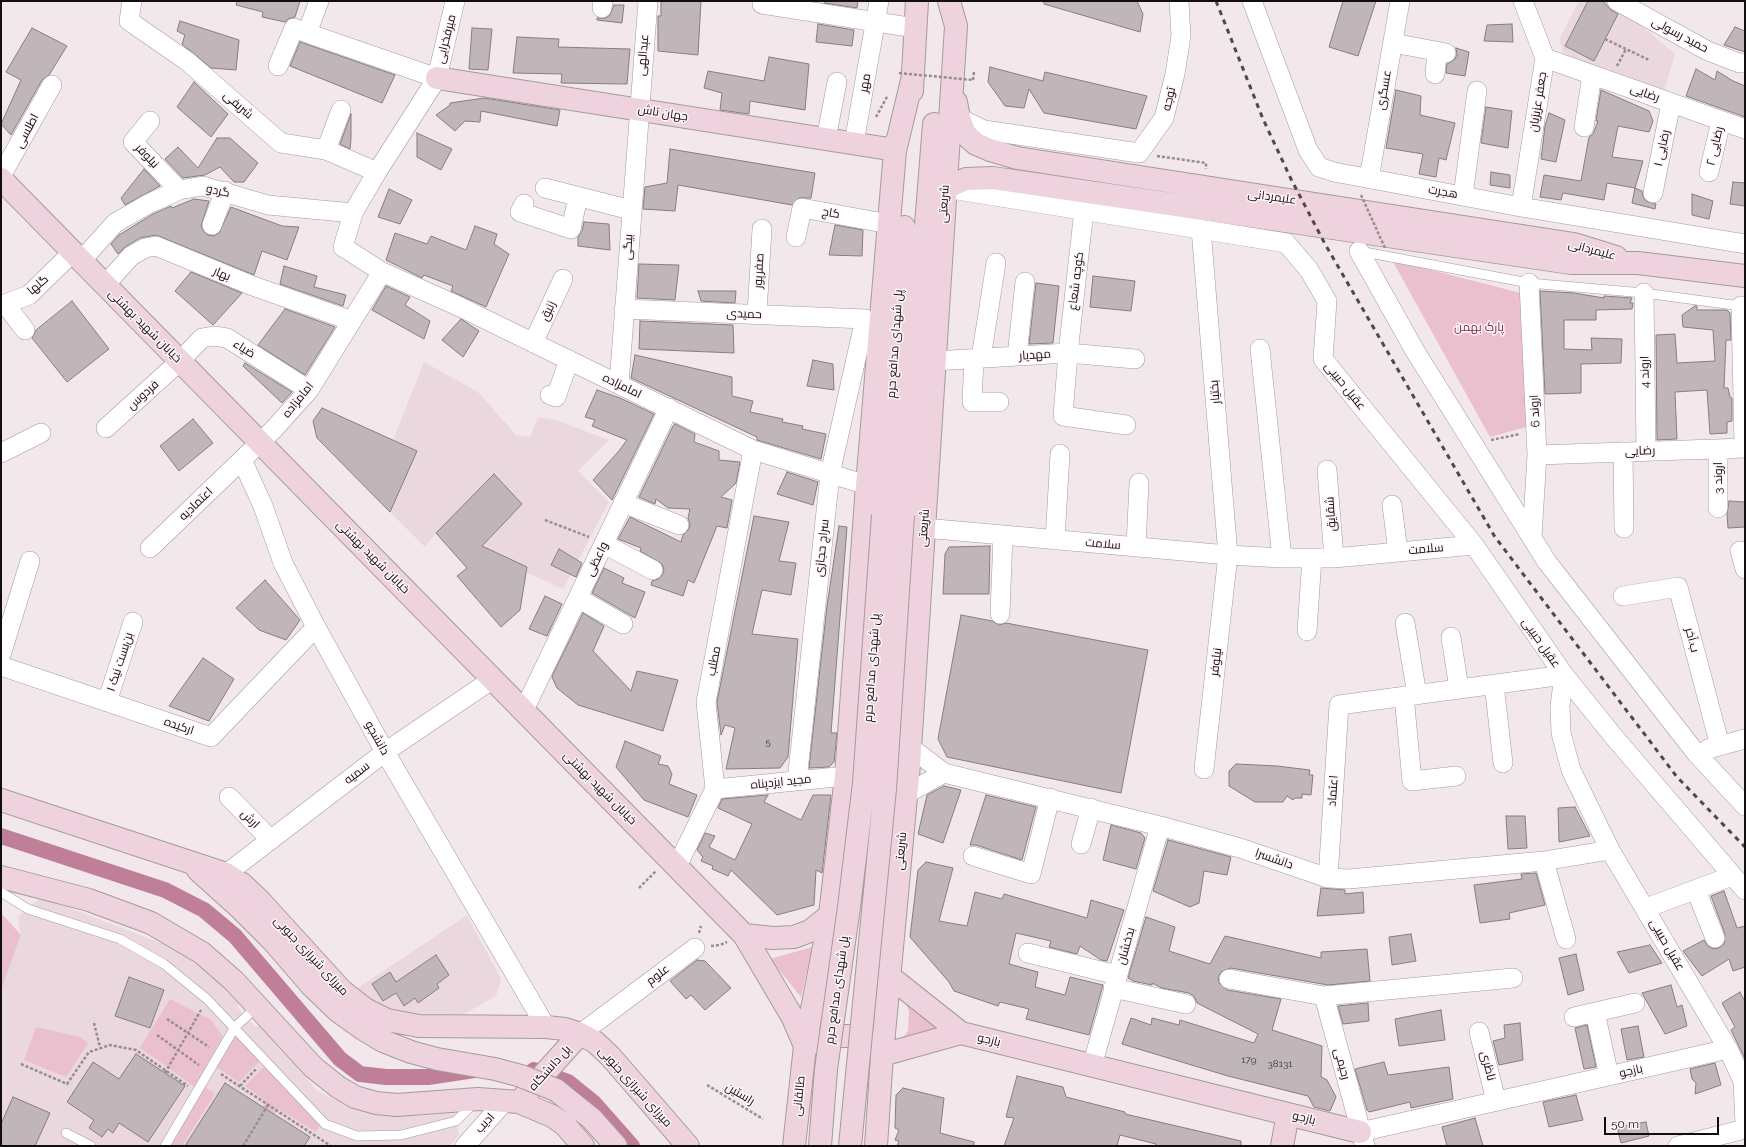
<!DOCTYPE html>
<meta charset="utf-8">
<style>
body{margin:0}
#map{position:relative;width:1746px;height:1147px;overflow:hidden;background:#f2e7ea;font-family:Raleway,sans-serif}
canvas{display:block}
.frame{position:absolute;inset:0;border:2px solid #110e0f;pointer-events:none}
.scale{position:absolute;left:1604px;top:1117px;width:115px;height:18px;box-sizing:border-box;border:2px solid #110e0f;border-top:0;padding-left:5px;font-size:12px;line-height:14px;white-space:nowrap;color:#110e0f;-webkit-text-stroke:3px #fff4f8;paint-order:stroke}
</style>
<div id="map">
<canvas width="1746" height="1147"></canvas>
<div class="frame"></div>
<div class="scale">50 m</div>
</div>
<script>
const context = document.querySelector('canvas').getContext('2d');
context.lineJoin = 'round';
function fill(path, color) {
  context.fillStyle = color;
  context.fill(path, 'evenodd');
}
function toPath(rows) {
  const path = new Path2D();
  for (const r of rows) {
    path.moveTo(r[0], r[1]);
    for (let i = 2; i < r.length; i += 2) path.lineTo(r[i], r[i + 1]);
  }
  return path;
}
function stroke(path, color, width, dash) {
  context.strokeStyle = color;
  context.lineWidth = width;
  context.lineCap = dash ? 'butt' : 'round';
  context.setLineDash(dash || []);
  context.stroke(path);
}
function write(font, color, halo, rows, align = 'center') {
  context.font = font + ' Raleway,Cairo,sans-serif';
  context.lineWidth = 3;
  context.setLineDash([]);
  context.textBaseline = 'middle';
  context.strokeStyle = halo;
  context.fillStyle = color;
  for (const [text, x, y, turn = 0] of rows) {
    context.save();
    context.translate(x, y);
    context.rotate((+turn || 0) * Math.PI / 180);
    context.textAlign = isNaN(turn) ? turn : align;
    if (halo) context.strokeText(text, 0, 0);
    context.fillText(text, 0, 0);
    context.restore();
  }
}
fill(toPath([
 [1579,1,1607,1,1622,9,1675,54,1663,95,1565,56,1559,40],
 [424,362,478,392,516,435,530,437,538,417,556,420,609,440,578,471,609,502,563,589,484,553,469,566,464,565,436,533,425,547,390,512,393,440],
 [41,897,187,953,241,1001,237,1007,255,1027,263,1024,316,1090,333,1099,374,1114,419,1116,455,1113,459,1135,450,1146,1,1146,1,991,21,935,18,917],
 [467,915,501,979,496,996,459,1017,389,1013,355,990]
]), '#ebd8de');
fill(toPath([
 [1392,260,1521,293,1527,427,1490,437],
 [1,915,4,916,21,935,1,991],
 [812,947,801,997,770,959],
 [170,999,211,1020,223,1036,195,1087,140,1048],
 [904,1000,941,1029,900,1042,908,1031,909,1011],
 [36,1027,80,1037,88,1043,66,1077,24,1060],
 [236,1035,260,1061,239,1082,216,1067],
 [265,1066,320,1125,316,1132,278,1109,254,1146,238,1146,266,1101,245,1086],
 [204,1086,215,1094,182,1146,169,1146]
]), '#eac0cf');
stroke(toPath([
 [1,836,165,890,204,910,235,936,340,1059,360,1074,386,1077,428,1077,474,1070],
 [534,1070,568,1082,594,1103,632,1146]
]), '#c07f99', 16);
const building = toPath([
 [237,1,300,1,295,17,288,19,285,22,262,17,263,12,236,5,237,1],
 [661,1,701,1,698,55,658,51,658,16,661,16,661,1],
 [825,1,858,1,857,8,824,3,825,1],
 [1044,1,1137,1,1143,14,1140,32,1044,4,1044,1],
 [1343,1,1376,1,1358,56,1329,47,1343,1],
 [1588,1,1603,1,1611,10,1618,14,1594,61,1565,46,1588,1],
 [614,5,624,5,622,23,597,20,597,18,606,18,610,15,614,5],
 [180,21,239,40,236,70,211,68,182,44,185,35,177,31,180,21],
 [818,24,854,30,852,46,816,42,818,24],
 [1512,24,1513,42,1484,41,1487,25,1512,24],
 [1735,27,1745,31,1745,52,1724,45,1735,27],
 [32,28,67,46,49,75,42,80,11,135,1,124,21,80,6,72,32,28],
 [472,28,492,29,488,70,469,69,472,28],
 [517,37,559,39,558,47,630,49,627,84,561,83,562,74,513,73,517,37],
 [300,42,395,75,382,103,290,66,300,42],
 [1456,48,1469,52,1465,76,1446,73,1447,64,1454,60,1457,55,1456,48],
 [769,57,809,64,805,110,750,101,749,114,720,110,722,93,704,88,708,71,764,81,769,57],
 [990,67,1043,81,1045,72,1147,96,1136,129,1044,113,1029,89,1024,108,1005,106,988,82,990,67],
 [1696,69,1715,80,1717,71,1733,81,1745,86,1745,117,1686,96,1696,69],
 [194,82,228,114,211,137,177,107,194,82],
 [1396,90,1421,96,1420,115,1455,123,1446,160,1439,158,1436,177,1419,174,1423,154,1386,148,1396,90],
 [1601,90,1649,111,1653,121,1649,132,1618,126,1612,157,1643,161,1635,188,1607,183,1604,200,1563,193,1561,200,1540,197,1544,175,1581,181,1589,137,1593,134,1598,121,1596,121,1601,90],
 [484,98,560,110,557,126,481,111,480,122,465,121,455,131,436,115,450,105,450,103,484,98],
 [1486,107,1512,111,1508,148,1481,143,1486,107],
 [1549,113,1565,120,1556,162,1541,159,1545,126,1549,113],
 [351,114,351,139,350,149,340,144,351,114],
 [417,133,452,149,441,170,417,157,417,133],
 [217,138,230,138,258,163,244,182,234,182,220,167,205,175,183,178,165,159,178,147,198,168,217,138],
 [670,149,815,173,811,198,799,198,792,205,678,185,675,211,643,209,645,187,667,183,670,149],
 [144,169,160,186,125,205,121,198,144,169],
 [1491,172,1510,175,1510,188,1490,185,1491,172],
 [1733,182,1745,183,1745,206,1730,204,1733,182],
 [1635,188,1642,191,1643,197,1646,201,1656,204,1655,209,1632,203,1635,188],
 [389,189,412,200,400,224,378,217,389,189],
 [1692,194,1713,201,1709,219,1692,215,1692,194],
 [194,199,209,201,201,226,204,232,208,235,214,236,219,233,231,207,282,226,299,227,287,260,262,251,254,275,156,235,140,238,125,247,118,254,111,244,119,235,153,214,171,206,172,208,194,199],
 [584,222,609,224,610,250,578,246,578,237,582,231,584,222],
 [835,225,863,230,862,256,829,255,835,225],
 [475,226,497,234,494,244,509,254,486,307,451,291,453,286,424,275,422,278,386,260,395,233,427,244,431,236,466,250,475,226],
 [639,264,679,265,675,300,637,298,639,264],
 [284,266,317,276,314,287,346,295,343,306,280,284,284,266],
 [191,272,242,293,213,325,175,291,191,272],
 [1093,276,1135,281,1131,311,1090,307,1093,276],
 [1036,283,1059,286,1053,343,1029,344,1036,283],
 [386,286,410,297,405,305,430,321,424,339,372,310,386,286],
 [698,291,736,291,735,303,701,301,698,291],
 [1540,291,1574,293,1604,298,1604,296,1632,298,1630,303,1633,303,1632,309,1596,310,1596,320,1564,320,1564,349,1592,350,1591,338,1622,339,1621,363,1581,364,1581,393,1545,394,1540,291],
 [72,301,109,349,67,382,32,338,36,330,72,301],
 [1695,306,1697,306,1697,310,1727,310,1730,313,1731,340,1726,340,1724,388,1728,388,1730,397,1732,398,1732,421,1727,422,1727,433,1710,434,1707,390,1675,392,1677,439,1657,440,1656,335,1675,334,1677,363,1715,361,1713,330,1683,327,1682,315,1695,306],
 [285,309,335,327,305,375,258,345,285,309],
 [461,319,479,331,463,357,442,340,461,319],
 [640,321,733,325,734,353,639,349,640,321],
 [635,355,732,377,732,396,753,401,750,412,783,419,782,422,803,426,802,429,826,434,821,459,757,440,757,437,631,378,635,355],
 [813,360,833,364,834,390,807,386,813,360],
 [245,363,292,392,282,403,243,366,245,363],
 [597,390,620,398,654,414,612,500,593,480,618,452,627,440,592,426,595,420,585,417,597,390],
 [322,408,417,451,390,512,317,438,313,421,322,408],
 [193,419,213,443,179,471,160,446,193,419],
 [675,424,695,434,694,442,719,451,719,460,740,462,736,483,721,497,732,500,727,528,717,526,694,583,688,580,683,596,651,585,652,581,658,579,662,575,664,570,662,564,640,551,641,548,618,539,630,517,681,542,683,535,689,529,690,524,688,518,690,509,668,508,656,499,655,504,639,497,673,426,675,424],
 [787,472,818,482,813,505,777,494,787,472],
 [494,474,522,504,482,546,527,567,520,610,501,627,457,576,467,568,436,533,494,474],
 [1729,501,1745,502,1745,527,1728,528,1727,514,1729,501],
 [754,516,789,522,779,561,796,563,791,595,762,590,752,634,798,639,788,757,780,768,726,769,735,728,725,725,721,735,717,702,754,516],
 [839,526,847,527,831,733,837,733,834,762,829,767,809,768,827,606,839,526],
 [990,546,989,594,943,594,945,554,949,547,990,546],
 [559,549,582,563,576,577,551,565,559,549],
 [604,568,624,578,622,583,645,592,635,618,592,593,604,568],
 [265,580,300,620,286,640,259,630,236,608,265,580],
 [545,596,562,604,547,636,529,629,545,596],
 [583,613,604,626,593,651,631,691,637,671,678,680,663,731,578,705,557,688,552,677,553,674,583,613],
 [961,615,992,621,999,625,1006,623,1148,650,1121,793,947,757,938,739,961,615],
 [203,658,234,679,209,721,169,706,203,658],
 [625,741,661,756,658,764,668,766,672,774,669,784,697,795,688,817,644,800,616,767,625,741],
 [1236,764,1277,766,1310,770,1309,775,1313,775,1311,795,1302,794,1302,798,1295,798,1293,800,1287,796,1283,802,1255,802,1229,786,1229,771,1236,764],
 [944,786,961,790,943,843,918,834,927,795,944,786],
 [768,795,764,802,801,820,813,795,831,795,822,873,816,870,814,905,777,915,731,870,728,876,712,869,713,866,701,861,703,857,697,850,705,833,715,836,709,847,735,860,752,824,718,808,722,799,768,795],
 [986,795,1036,807,1022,860,976,845,970,845,986,795],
 [1575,807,1590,836,1559,842,1558,808,1575,807],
 [1506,816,1525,816,1527,848,1508,849,1506,816],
 [1111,825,1141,833,1145,838,1136,869,1103,860,1111,825],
 [1168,840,1231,857,1227,875,1204,871,1199,903,1190,907,1153,891,1168,840],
 [926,862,953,868,939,921,967,926,975,892,1002,899,1004,894,1087,918,1091,900,1124,910,1107,961,1101,960,1080,946,1077,954,1049,947,1051,941,1016,933,1009,964,1038,972,1035,987,1065,995,1070,977,1103,985,1089,1035,1026,1019,1029,1009,1000,1002,998,1006,954,991,949,982,910,937,918,870,926,862],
 [1536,873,1545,905,1509,913,1510,919,1480,923,1474,885,1522,879,1521,874,1536,873],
 [1321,888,1345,890,1345,894,1363,892,1364,913,1317,916,1321,888],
 [1724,891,1737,928,1745,926,1745,967,1733,971,1729,959,1702,976,1683,951,1704,940,1708,946,1713,949,1719,948,1724,944,1725,934,1711,896,1724,891],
 [1146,917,1175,927,1169,951,1210,964,1225,936,1321,958,1321,952,1367,949,1370,981,1328,985,1231,968,1221,972,1218,977,1219,983,1227,990,1281,999,1272,1030,1322,1046,1321,1077,1327,1080,1336,1097,1330,1111,1314,1107,1308,1096,1228,1076,1122,1044,1131,1018,1151,1025,1152,1018,1179,1025,1180,1020,1254,1043,1258,1034,1197,1003,1194,996,1189,993,1162,988,1152,983,1152,985,1133,981,1128,978,1146,917],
 [1411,934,1416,961,1392,965,1389,937,1411,934],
 [1650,945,1662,963,1629,973,1617,952,1650,945],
 [1576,954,1584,990,1568,995,1559,958,1576,954],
 [436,955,449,975,437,984,439,988,418,1003,415,998,404,1006,396,993,383,1001,372,984,390,972,396,982,436,955],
 [697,960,705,961,731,988,705,1010,691,995,686,999,670,981,697,960],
 [129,977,164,990,150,1028,115,1016,129,977],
 [1671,985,1677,1007,1682,1005,1687,1026,1665,1034,1642,993,1671,985],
 [1740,992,1745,1002,1745,1059,1731,1030,1735,1027,1722,1003,1740,992],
 [1368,1003,1369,1021,1343,1024,1338,1006,1368,1003],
 [1441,1010,1445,1040,1399,1046,1395,1019,1441,1010],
 [1520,1023,1523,1060,1499,1065,1493,1041,1505,1038,1504,1025,1520,1023],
 [1587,1025,1596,1067,1584,1069,1575,1028,1587,1025],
 [1638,1026,1644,1057,1627,1060,1621,1029,1638,1026],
 [136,1054,185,1086,148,1142,119,1123,113,1133,108,1129,102,1137,89,1128,94,1120,67,1102,93,1062,119,1079,136,1054],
 [1384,1062,1388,1075,1449,1067,1453,1099,1411,1108,1410,1102,1369,1112,1367,1110,1355,1069,1384,1062],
 [1715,1063,1721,1085,1695,1094,1696,1083,1692,1079,1690,1069,1715,1063],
 [1017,1076,1063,1087,1066,1097,1125,1112,1125,1114,1241,1141,1241,1146,1156,1146,1156,1144,1120,1135,1117,1146,1004,1146,1014,1118,1006,1117,1017,1076],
 [225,1083,310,1137,304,1146,185,1146,225,1083],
 [903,1088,944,1098,940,1133,974,1142,974,1146,897,1146,899,1141,895,1140,899,1130,895,1128,896,1095,903,1088],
 [1576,1095,1583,1120,1549,1127,1543,1102,1576,1095],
 [13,1097,50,1113,35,1146,1,1146,1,1124,13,1097],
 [1475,1118,1483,1146,1447,1146,1442,1127,1475,1118],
 [1646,1122,1649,1136,1621,1143,1617,1127,1646,1122]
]);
fill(building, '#c0b6b9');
stroke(building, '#877d81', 1);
const lane = toPath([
 [1359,251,1529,283,1644,293,1741,306],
 [1,892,28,909,120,939,164,964,207,999,325,1124,357,1136,401,1135,456,1121,474,1103],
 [66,1133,91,1146],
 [165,1146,235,1027,257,1007]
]);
const street = toPath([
 [132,1,129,21,187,61,281,143,326,150,377,172],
 [319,1,307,33,437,78],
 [455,1,437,78,377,172,353,213,343,247,382,272,458,306,753,450,867,485],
 [1252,1,1308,150,1319,167,1334,172,1521,207,1745,244],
 [1617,1,1708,51,1739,63,1745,63],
 [762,4,915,28],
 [602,8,603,1],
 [1393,43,1446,53],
 [1545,58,1745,129],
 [278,66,294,28,307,33],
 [1435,74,1437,51],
 [959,118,984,130,1139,153,1164,118,1175,74,1181,36,1179,1],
 [150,121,133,142,179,190],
 [1584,127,1592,75],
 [826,139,837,82],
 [854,143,879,1],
 [326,150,341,110],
 [1709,172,1721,121],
 [1,176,52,85],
 [1369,179,1400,1],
 [545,188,631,210],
 [945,188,1286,243,1309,270,1327,301,1323,359,1474,545,1564,675,1560,706,1561,733,1571,770,1610,850,1728,1049,1743,1081,1745,1125],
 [1653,193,1671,103],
 [1463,196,1477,91],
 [524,204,520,212,571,229,578,197],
 [1521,207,1545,58,1523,1],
 [1084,210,1068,353,1063,416,1126,425],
 [212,225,225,191],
 [1201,229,1228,555,1204,769],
 [796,237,802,208,889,224],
 [1359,251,1415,351,1547,562,1696,753,1745,806],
 [81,261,115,223,148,204,179,190,203,186,268,205,353,213],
 [1529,283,1537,455,1532,538],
 [105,285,131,256,145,248,156,246,253,286,352,321],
 [1644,293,1646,451],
 [1741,306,1744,448],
 [624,309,865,319,830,474,797,781],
 [757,314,762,229],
 [25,330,5,304,29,295,73,252],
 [533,343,563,279],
 [1260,349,1282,558],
 [1017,356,1025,282],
 [981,358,996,263],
 [974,359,972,402,999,402],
 [934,361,1068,353,1135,359],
 [619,384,648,1],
 [550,395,556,397,569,360],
 [106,428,180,361,202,338,214,336,227,338,309,390],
 [1623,452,1624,528],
 [1,453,41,433],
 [1537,455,1745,448],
 [242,460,263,506,283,563,316,627,385,752,546,1027],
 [1327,470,1334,558],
 [623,503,679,525],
 [1392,505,1398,552],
 [1718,508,1718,449],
 [924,528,1228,555,1282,558,1334,558,1474,545],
 [1055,540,1060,454],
 [604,544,653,570],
 [1136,547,1139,483],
 [150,548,273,430,309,390,382,272],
 [1740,551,1745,569],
 [1623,596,1678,587,1720,746],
 [578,598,623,624],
 [1000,614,1003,535],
 [1405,623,1417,695],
 [1307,631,1312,558],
 [1451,637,1459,689],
 [1,655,30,561],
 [1,666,211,737,316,627],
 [1494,684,1503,763],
 [1404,696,1412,781,1456,776],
 [107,702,133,622],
 [524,710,669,408],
 [910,747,944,773,1160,826,1240,848,1328,878,1349,879,1544,861,1610,850],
 [1708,749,1745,739],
 [715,789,846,776],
 [906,794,944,773],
 [229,797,271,840],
 [1081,844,1091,808],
 [973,856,1031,874,1050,798],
 [1544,861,1566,939],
 [677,866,715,789,706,702,753,450],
 [226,874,385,752,493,679],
 [1328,878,1339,705,1564,675,1614,737,1745,890],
 [1696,890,1715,938],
 [1646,908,1732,876],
 [1028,953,1117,975],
 [1229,979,1324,996,1513,978],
 [1113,988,1186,1004],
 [1324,996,1365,1146],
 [1595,1012,1609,1076],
 [1574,1017,1635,1003],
 [1479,1032,1496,1101],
 [580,1034,695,948],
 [1092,1066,1160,826],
 [1360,1132,1728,1049],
 [465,1146,505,1101],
 [1678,1146,1745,1129]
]);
const secondary = toPath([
 [437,78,889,149,897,142],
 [912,91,917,1],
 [956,102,959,118,965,134,976,144,990,150,1017,158,1574,244,1616,257],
 [1,179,744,935,793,1018,805,1046],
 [945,188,966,179,993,178,1571,263,1638,263,1745,276],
 [883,515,904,227],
 [903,515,934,124],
 [1,800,226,874,242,884,259,900,342,991,365,1009,387,1020,419,1026,546,1027,565,1029,580,1034,595,1042,610,1056,688,1146],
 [198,870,239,907,273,941,311,985,338,1011,363,1029,383,1041,411,1052,437,1059,495,1069,521,1076],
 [1,877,89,900,151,923,202,953,234,981,313,1067,338,1087,355,1097,376,1103,397,1105,478,1099,519,1102,552,1116,565,1125,583,1146],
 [744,935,773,938,794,937,810,931,830,915],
 [889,976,961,1033],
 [813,1043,838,1036,852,1036,865,1039,876,1048],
 [882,1055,961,1033,1360,1132],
 [556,1090,592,1119,616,1146],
 [525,1095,580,1034],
 [794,1146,805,1046,830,915,846,776,867,485,895,151,913,76],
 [876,1146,882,1055,909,765,956,26,949,1],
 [1282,1146,1288,1114]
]);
stroke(lane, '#a49a9e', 10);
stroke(street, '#a49a9e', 20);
stroke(secondary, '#a49a9e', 24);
stroke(toPath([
 [1605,39,1649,60],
 [1617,66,1626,49],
 [973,80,974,72],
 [876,117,888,95],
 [1157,156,1206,163,1206,169],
 [1491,440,1520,434],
 [545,520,589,537],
 [639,888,656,871],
 [699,933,701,926],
 [711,946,720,945,727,942],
 [167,1019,209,1047],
 [94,1023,100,1047],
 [157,1035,199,1065],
 [21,1064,67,1084,89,1052,110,1045,136,1050,188,1086],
 [165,1073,201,1010],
 [221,1074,331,1146],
 [707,1085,763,1119],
 [240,1086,257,1068],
 [243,1146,268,1105]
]), '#958d8f', 2.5, [3, 2]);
stroke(lane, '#fff', 9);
stroke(street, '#fff', 19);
stroke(secondary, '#eed3df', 22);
stroke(toPath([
 [1216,1,1263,119,1291,179,1325,244,1495,537,1677,777,1745,847]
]), '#4f494b', 3, [5, 5]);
const secondaryBridge = toPath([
 [521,1076,556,1090],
 [820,1146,826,1069,849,907,864,783,883,515],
 [850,1146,885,789,903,515]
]);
stroke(secondaryBridge, '#a49a9e', 24, []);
stroke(toPath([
 [899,73,973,80],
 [1361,195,1385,248]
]), '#958d8f', 2.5, [3, 2]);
stroke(secondaryBridge, '#eed3df', 22);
write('10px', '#3d383a', null, [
 ["5",768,742],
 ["179",1249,1060],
 ["38131",1280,1064]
]);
write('12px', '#110e0f', '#fff4f8', [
 ["حمید رسولی",1680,35,28],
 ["میرفخرایی",446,39,-76],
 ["عبدالهی",643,55,-85],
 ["مهر",865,83,-80],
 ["عسگری",1384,90,-80],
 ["رضایی",1645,93,20],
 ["توجه",1169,99,-77],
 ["جعفر عزیزیان",1538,102,-81],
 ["شریفی",238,105,41],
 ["جهان تاش",663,113,9],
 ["اطلسی",27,131,-62],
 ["رضایی ۲",1715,146,-77],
 ["رضایی ۱",1662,148,-78],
 ["نیلوفر",147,156,47],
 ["گردو",218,191,12],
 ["هجرت",1443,192,10],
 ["علیمردانی",1272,197,8],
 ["شریعتی",944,204,-87],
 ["کاج",831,213,10],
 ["بیگی",628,247,-86],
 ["علیمردانی",1592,250,15],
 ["صفرپور",759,271,-87],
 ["بهار",222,274,23],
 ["کوچه شعاع",1076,281,-83],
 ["گلها",38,285,-41],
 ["زنبق",548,311,-65],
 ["حمیدی",744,314,2],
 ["خیابان شهید بهشتی",145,326,45],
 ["پل شهدای مدافع حرم",895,344,-86],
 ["ضیاء",244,349,32],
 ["مهدیار",1035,355,-4],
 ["اروند 4",1645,372,-91],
 ["امامزاده",622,386,26],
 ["عقیل حبیبی",1345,386,51],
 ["بختیار",1215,392,-95],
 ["فردوس",143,395,-42],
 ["امامزاده",298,400,-51],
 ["اروند 6",1535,411,-93],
 ["رضایی",1640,451,-2],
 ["اروند 3",1718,478,-90],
 ["اعتمادیه",196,504,-44],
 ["شقایق",1331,514,-94],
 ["شریعتی",924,528,-86],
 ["سلامت",1103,544,5],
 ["سراج حجازی",822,548,-84],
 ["سلامت",1426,549,-5],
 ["خیابان شهید بهشتی",373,557,45],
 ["واعظی",597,559,-64],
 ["ب.آخر",1692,640,75],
 ["عقیل حبیبی",1541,643,55],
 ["مطلب",714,661,-79],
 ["بن‌بست نیک ۱",120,662,-72],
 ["نیلوفر",1216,662,-83],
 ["پل شهدای مدافع حرم",872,668,-86],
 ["ارکیده",179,726,19],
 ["دانشجو",377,738,61],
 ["سمیه",357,773,-37],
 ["مجید ایزدپناه",781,782,-6],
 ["خیابان شهید بهشتی",600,788,45],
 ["اعتماد",1333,791,-86],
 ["ارش",250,819,45],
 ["شریعتی",901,851,-85],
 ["دانشسرا",1274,859,19],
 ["عقیل حبیبی",1667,945,60],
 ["بدخشان",1126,946,-74],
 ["میرزای شیرازی جنوبی",311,956,47],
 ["علوم",658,975,-37],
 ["پل شهدای مدافع حرم",837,990,-82],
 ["بازجو",989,1040,14],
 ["رحیمی",1342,1064,75],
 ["ناظری",1488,1066,76],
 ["پل دانشگاه",550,1068,-48],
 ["بازجو",1631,1071,-13],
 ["میرزای شیرازی جنوبی",635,1087,48],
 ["راستین",740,1094,31],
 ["طالقانی",799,1096,-84],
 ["بازجو",1304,1118,14],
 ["ادیب",485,1123,-48]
]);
write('12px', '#77284d', '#fff4f8', [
 ["پارک بهمن",1479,327]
]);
</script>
